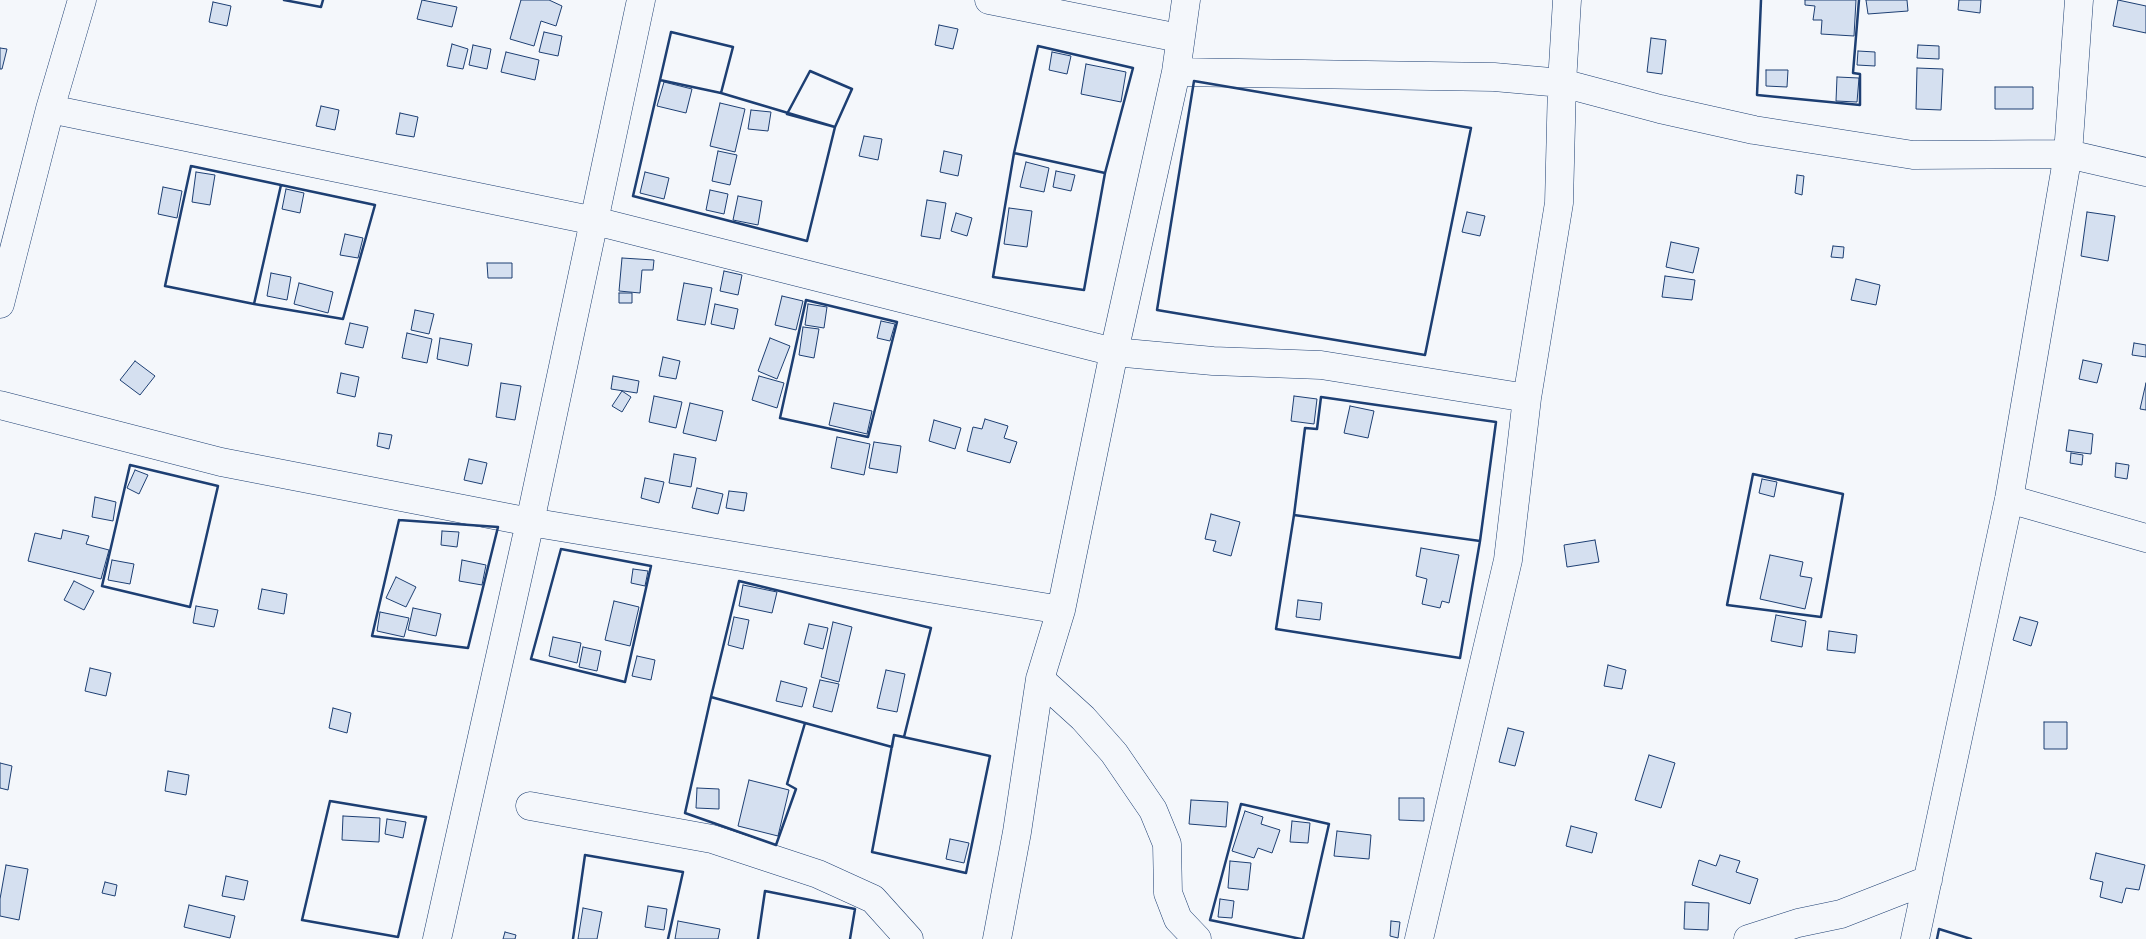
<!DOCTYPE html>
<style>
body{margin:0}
canvas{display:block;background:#f4f7fb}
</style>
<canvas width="2146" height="939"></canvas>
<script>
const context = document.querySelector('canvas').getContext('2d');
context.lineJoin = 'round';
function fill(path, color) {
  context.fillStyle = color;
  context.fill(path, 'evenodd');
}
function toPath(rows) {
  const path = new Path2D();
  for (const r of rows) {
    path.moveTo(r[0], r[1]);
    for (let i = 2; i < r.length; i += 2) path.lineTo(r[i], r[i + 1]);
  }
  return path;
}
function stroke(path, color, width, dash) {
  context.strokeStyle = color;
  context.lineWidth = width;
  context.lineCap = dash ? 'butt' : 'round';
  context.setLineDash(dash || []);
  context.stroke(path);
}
const building = toPath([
 [422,0,457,7,452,27,417,19,422,0],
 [521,0,549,0,562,6,556,26,541,21,534,46,510,39,521,0],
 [1805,0,1856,0,1854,36,1821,34,1822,20,1813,20,1815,6,1805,5,1805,0],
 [1866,0,1907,0,1908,11,1868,14,1866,0],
 [1959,0,1981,0,1980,13,1958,10,1959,0],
 [2118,0,2146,6,2146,33,2113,26,2118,0],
 [213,2,231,6,227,26,209,22,213,2],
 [939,25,958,29,953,49,935,45,939,25],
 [544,32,562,36,558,56,539,52,544,32],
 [1651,38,1666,40,1662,74,1647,72,1651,38],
 [452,44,468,49,463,69,447,66,452,44],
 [473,45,491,49,487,69,469,65,473,45],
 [1918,45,1939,46,1939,59,1917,58,1918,45],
 [0,48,7,49,2,69,0,69,0,48],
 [1858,51,1875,52,1875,66,1857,65,1858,51],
 [506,52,539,60,535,80,501,72,506,52],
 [1052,52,1071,56,1067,74,1049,70,1052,52],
 [1086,64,1126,72,1121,102,1081,94,1086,64],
 [1917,68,1943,69,1941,110,1916,109,1917,68],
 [1766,70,1788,70,1787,87,1766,86,1766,70],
 [1837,77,1859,78,1857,102,1836,101,1837,77],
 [664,82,692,89,686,113,657,106,664,82],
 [1995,87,2033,87,2033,109,1995,109,1995,87],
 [720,103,745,109,735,152,710,146,720,103],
 [321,106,339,110,335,130,316,126,321,106],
 [751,110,771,112,768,131,748,129,751,110],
 [400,113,418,117,414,137,396,134,400,113],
 [864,136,882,139,878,160,859,156,864,136],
 [718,151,737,155,730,185,712,181,718,151],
 [944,151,962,155,958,176,940,172,944,151],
 [1026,162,1049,168,1044,192,1020,187,1026,162],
 [1056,171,1075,175,1071,191,1053,187,1056,171],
 [196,172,215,175,210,205,192,202,196,172],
 [645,172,669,178,664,199,640,193,645,172],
 [1797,175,1804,176,1802,195,1795,193,1797,175],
 [163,187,182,191,177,218,158,214,163,187],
 [286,189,304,193,300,213,282,209,286,189],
 [710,190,728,194,724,214,706,210,710,190],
 [738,196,762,201,758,225,733,220,738,196],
 [927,200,946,203,940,239,921,236,927,200],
 [1009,208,1032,211,1027,247,1004,244,1009,208],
 [1467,212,1485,216,1480,236,1462,232,1467,212],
 [2087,212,2115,216,2108,261,2081,256,2087,212],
 [956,213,972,218,967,236,951,231,956,213],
 [345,234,363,238,358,258,340,255,345,234],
 [1671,242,1699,248,1693,273,1666,267,1671,242],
 [1833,246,1844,247,1843,258,1831,257,1833,246],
 [622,258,654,260,653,270,642,270,640,293,619,291,622,258],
 [487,263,512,263,512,278,488,278,487,263],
 [724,271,742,275,738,295,720,291,724,271],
 [271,273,291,277,287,300,267,296,271,273],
 [1665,276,1695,280,1692,300,1662,297,1665,276],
 [1856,279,1880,285,1876,305,1851,300,1856,279],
 [299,283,333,292,328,313,294,304,299,283],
 [684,283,712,288,705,325,677,320,684,283],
 [619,293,632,293,632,303,619,303,619,293],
 [782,296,803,301,796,330,775,325,782,296],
 [715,304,738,309,734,329,711,324,715,304],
 [808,304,827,307,824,328,805,325,808,304],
 [415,310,434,314,429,334,411,330,415,310],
 [881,321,895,324,890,341,877,338,881,321],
 [350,323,368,327,363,348,345,344,350,323],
 [803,327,819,329,814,358,799,355,803,327],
 [407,333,432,339,427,363,402,358,407,333],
 [440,338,472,344,468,366,437,359,440,338],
 [770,338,790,346,777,379,758,371,770,338],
 [2134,343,2146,345,2146,357,2132,355,2134,343],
 [663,357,680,361,676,379,659,376,663,357],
 [2083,360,2102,364,2097,383,2079,379,2083,360],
 [135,361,155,376,140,395,120,380,135,361],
 [341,373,359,377,355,397,337,393,341,373],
 [613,376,639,381,637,393,611,389,613,376],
 [759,376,784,383,777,408,752,400,759,376],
 [501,383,521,386,515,420,496,417,501,383],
 [2146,383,2146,410,2140,409,2146,383],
 [622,391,631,397,622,412,612,406,622,391],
 [654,396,682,402,676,428,649,422,654,396],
 [1294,396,1317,399,1314,424,1291,421,1294,396],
 [690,403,723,411,716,441,683,433,690,403],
 [834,403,872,411,867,434,829,425,834,403],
 [1350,406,1374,411,1368,438,1344,433,1350,406],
 [985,419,1008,426,1004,438,1017,442,1010,463,967,451,973,427,982,429,985,419],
 [934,420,961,428,955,449,929,441,934,420],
 [2069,430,2093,434,2091,454,2066,451,2069,430],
 [379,433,392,435,389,449,377,446,379,433],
 [837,437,870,444,864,475,831,468,837,437],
 [874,442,901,446,897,473,869,468,874,442],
 [2071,453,2083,455,2082,465,2070,463,2071,453],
 [674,454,696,458,691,487,669,483,674,454],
 [469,459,487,463,482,484,464,480,469,459],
 [2116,463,2129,465,2127,479,2115,477,2116,463],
 [135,470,148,475,139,494,127,488,135,470],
 [645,478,664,482,659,503,641,498,645,478],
 [1762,479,1777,482,1774,497,1759,493,1762,479],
 [697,488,723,494,718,514,692,508,697,488],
 [729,491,747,493,744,511,726,508,729,491],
 [95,497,116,502,113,521,92,517,95,497],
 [1211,514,1240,522,1231,556,1213,551,1216,541,1205,539,1211,514],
 [63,530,89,536,86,544,109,550,101,579,28,561,35,533,61,539,63,530],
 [442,531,459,532,457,547,441,545,442,531],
 [1595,540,1599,562,1567,567,1564,545,1595,540],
 [1421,548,1459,555,1449,603,1442,601,1440,608,1422,604,1427,579,1416,576,1421,548],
 [1770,555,1803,562,1800,576,1812,578,1805,609,1760,599,1770,555],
 [112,560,134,564,130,584,108,580,112,560],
 [462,560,486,565,482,585,459,581,462,560],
 [633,569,648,571,645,586,631,583,633,569],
 [396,577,416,587,406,607,386,598,396,577],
 [74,581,94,591,84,610,64,600,74,581],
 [743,585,777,592,772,613,739,606,743,585],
 [262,589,287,594,284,614,258,609,262,589],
 [1298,600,1322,603,1320,620,1296,617,1298,600],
 [614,601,639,607,630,646,605,640,614,601],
 [196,606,218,610,214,627,193,623,196,606],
 [413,608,441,614,436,636,408,630,413,608],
 [380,612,409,618,404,637,377,631,380,612],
 [1776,615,1806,621,1802,647,1771,641,1776,615],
 [734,617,749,620,743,649,728,645,734,617],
 [2020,617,2038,622,2031,646,2013,640,2020,617],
 [833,622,852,627,839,682,821,677,833,622],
 [809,624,828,628,823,649,804,644,809,624],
 [1829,631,1857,635,1855,653,1827,650,1829,631],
 [553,637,581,643,577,663,549,656,553,637],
 [583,647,601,651,597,671,579,667,583,647],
 [637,656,655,660,651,680,632,676,637,656],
 [1608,665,1626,670,1622,689,1604,686,1608,665],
 [90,668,111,673,106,696,85,691,90,668],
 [886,670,905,674,897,712,877,708,886,670],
 [820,680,839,684,832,712,813,707,820,680],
 [781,681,807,688,802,707,776,701,781,681],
 [333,708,351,713,347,733,329,728,333,708],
 [2044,722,2067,722,2067,749,2044,749,2044,722],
 [1508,728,1524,732,1515,766,1499,762,1508,728],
 [1649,755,1675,763,1661,808,1635,800,1649,755],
 [0,763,12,766,8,790,0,788,0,763],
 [168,771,189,775,186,795,165,791,168,771],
 [749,780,789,790,778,836,738,826,749,780],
 [697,788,719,789,719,809,696,808,697,788],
 [1399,798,1424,798,1424,821,1399,820,1399,798],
 [1191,800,1228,802,1226,827,1189,824,1191,800],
 [1245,811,1263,817,1261,824,1280,830,1272,853,1258,848,1254,858,1232,851,1245,811],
 [343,816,380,818,379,842,342,840,343,816],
 [387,819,406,822,403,838,385,834,387,819],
 [1292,821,1310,823,1308,843,1290,842,1292,821],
 [1571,826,1597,833,1592,853,1566,846,1571,826],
 [1337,831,1371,835,1369,859,1334,856,1337,831],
 [950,839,969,843,964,863,946,859,950,839],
 [2096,853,2145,865,2139,890,2126,888,2122,903,2100,897,2103,882,2090,879,2096,853],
 [1720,855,1740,861,1736,872,1758,879,1750,904,1692,885,1699,860,1716,866,1720,855],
 [1230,861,1251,863,1248,890,1228,888,1230,861],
 [6,865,28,869,19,920,0,916,0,899,6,865],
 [226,876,248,881,244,900,222,896,226,876],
 [105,882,117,885,115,896,102,893,105,882],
 [1220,899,1234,901,1232,918,1218,917,1220,899],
 [1685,902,1709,903,1708,930,1684,929,1685,902],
 [189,905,235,916,230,938,184,927,189,905],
 [648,906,667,909,664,930,645,927,648,906],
 [583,908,602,912,597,939,578,939,583,908],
 [678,921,720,929,718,939,675,939,678,921],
 [1391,921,1400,922,1398,938,1390,936,1391,921],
 [505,932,516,935,515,939,503,939,505,932]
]);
fill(building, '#d5e0f0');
stroke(building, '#1d3f73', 1);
const minor = toPath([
 [989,0,1179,38],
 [1176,72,1494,77,1562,83,1660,109,1754,130,1913,155,2068,154,2146,172],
 [50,109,595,221,1114,352,1213,361,1321,365,1527,398],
 [0,304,50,109,82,0],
 [0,405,221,462,530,522,1061,610],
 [2009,499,2146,538],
 [1040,679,1083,718,1114,753,1153,810,1167,844,1168,893,1178,919,1197,939],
 [530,806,712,839,818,874,873,899,909,939],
 [437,939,530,522,641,0],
 [997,939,1017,832,1040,679,1061,610,1114,352,1176,72,1186,0],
 [1419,939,1508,560,1527,398,1559,203,1562,83,1567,0],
 [1748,939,1798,923,1841,914,1928,880],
 [1915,939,2009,499,2068,154,2079,0]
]);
stroke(minor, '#1d3f73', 29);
stroke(minor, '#f4f7fb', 28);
stroke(toPath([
 [284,0,321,7,323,0],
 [1761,0,1757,95,1860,105,1860,74,1853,73,1859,0],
 [671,32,733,47,721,93,660,80,671,32],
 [1038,46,1133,68,1105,173,1014,153,1038,46],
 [810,71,852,89,835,127,787,114,810,71],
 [660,80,721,93,835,127,807,241,633,196,660,80],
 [1194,81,1471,128,1425,355,1157,310,1194,81],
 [1014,153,1105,173,1084,290,993,277,1014,153],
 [191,166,281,185,254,304,165,286,191,166],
 [281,185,375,205,343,319,254,304,281,185],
 [806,300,897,322,868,437,780,418,806,300],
 [1321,397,1496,422,1480,541,1294,515,1305,428,1317,429,1321,397],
 [130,465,218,486,190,607,102,586,130,465],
 [1753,474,1843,494,1821,617,1727,605,1753,474],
 [1294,515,1480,541,1460,658,1276,629,1294,515],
 [399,520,498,527,468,648,372,636,399,520],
 [561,549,651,566,625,682,531,659,561,549],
 [739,581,931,628,904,737,894,735,892,747,711,697,739,581],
 [711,697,805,723,787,784,796,789,776,845,685,813,711,697],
 [894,735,990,756,966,873,872,852,894,735],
 [330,801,426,817,398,937,302,920,330,801],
 [573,939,585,855,683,872,668,939],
 [758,939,765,891,855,909,850,939],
 [1301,939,1210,920,1241,804,1329,824,1303,939],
 [1937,939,1939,929,1971,939]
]), '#1d3f73', 2.5);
</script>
